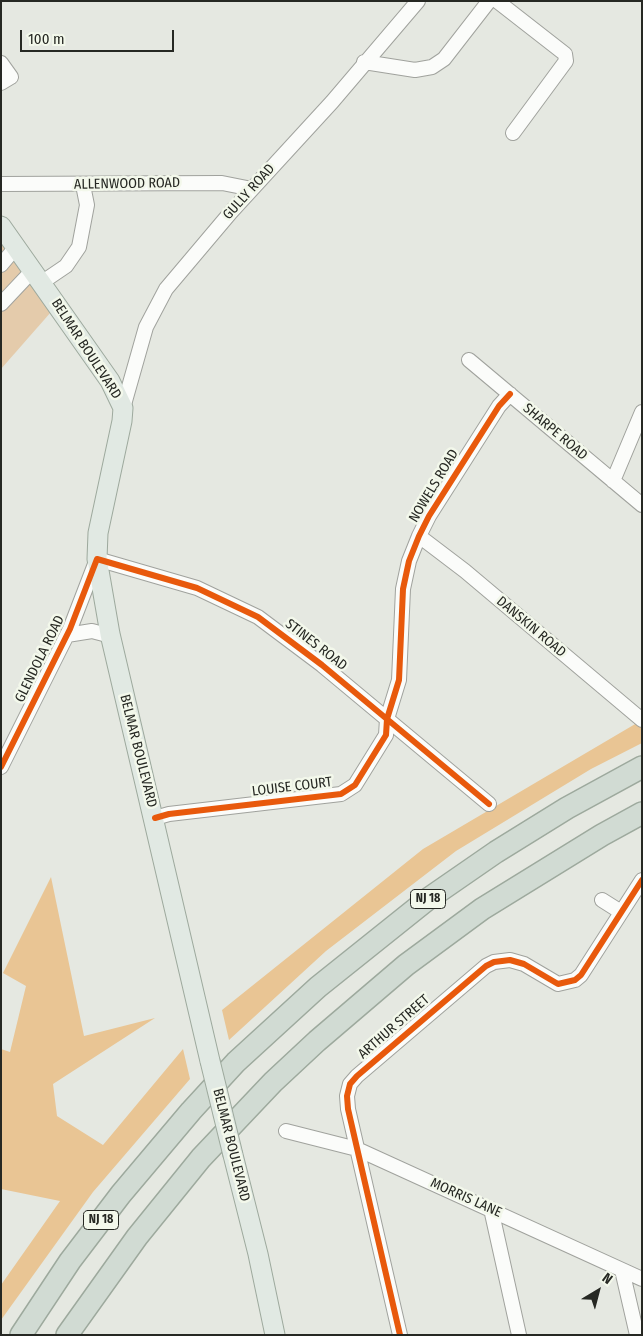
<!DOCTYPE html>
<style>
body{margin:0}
#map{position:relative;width:643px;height:1336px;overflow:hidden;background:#e5e8e1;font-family:"Fira Sans Condensed",sans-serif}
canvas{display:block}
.frame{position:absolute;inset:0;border:2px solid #262823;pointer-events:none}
.north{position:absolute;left:573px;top:1266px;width:50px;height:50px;-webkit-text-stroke:4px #f3f8eb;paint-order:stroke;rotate:37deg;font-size:14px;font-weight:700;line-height:20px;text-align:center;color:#262823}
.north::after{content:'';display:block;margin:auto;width:18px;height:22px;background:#262823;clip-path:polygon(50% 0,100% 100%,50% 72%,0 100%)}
.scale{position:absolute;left:20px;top:30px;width:154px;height:22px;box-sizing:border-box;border:2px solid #262823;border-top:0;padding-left:6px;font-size:15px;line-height:18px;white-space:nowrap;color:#262823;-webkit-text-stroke:4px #f3f8eb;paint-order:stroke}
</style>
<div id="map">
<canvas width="643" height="1336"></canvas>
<div class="frame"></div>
<div class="north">N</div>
<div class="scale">100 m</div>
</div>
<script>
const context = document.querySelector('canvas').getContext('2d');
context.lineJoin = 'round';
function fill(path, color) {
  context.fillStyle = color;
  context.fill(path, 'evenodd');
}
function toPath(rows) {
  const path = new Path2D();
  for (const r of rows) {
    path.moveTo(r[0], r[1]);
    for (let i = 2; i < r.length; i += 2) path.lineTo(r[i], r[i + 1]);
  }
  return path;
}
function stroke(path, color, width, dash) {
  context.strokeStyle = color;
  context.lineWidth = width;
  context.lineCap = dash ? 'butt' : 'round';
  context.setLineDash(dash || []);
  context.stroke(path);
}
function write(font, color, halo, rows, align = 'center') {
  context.font = font + ' "Fira Sans Condensed",sans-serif';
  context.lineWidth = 5;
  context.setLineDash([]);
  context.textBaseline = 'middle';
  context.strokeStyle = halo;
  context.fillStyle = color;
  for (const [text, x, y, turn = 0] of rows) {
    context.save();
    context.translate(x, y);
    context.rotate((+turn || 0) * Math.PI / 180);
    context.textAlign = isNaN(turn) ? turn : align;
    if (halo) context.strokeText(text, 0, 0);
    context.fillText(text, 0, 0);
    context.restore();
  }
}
fill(toPath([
 [1,240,51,312,1,369]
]), '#e4cbab');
fill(toPath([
 [642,720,642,743,591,769,456,851,326,951,229,1040,222,1010,423,849],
 [51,877,84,1036,155,1018,53,1084,57,1116,103,1145,183,1049,190,1079,93,1192,1,1320,1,1285,60,1201,1,1189,1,1049,10,1052,26,986,3,973]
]), '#e9c594');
const minor = toPath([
 [497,1,565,54,566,61,513,133],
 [364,62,415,70,432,67,444,59,489,1],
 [1,63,11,77,1,83],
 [1,184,222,183,252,189],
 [1,265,16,247],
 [41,283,66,266,79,247,87,205,83,185],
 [1,304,33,270],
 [469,360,642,505],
 [123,408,146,327,166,289,231,212,332,102,418,1],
 [613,481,642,412],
 [419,536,465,571,642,720],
 [67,635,92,631,111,636],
 [1,767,70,629,97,559,197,588,258,617,322,665,489,804],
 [155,818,169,814,341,794,355,785,386,735,387,719,399,680,403,589,409,561,419,536,429,516,499,406,510,394],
 [602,900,621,912],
 [286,1131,357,1149,642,1279],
 [491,1209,519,1335],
 [622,1270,637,1335],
 [400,1335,348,1109,347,1096,350,1084,357,1076,486,966,494,962,510,960,524,964,558,984,575,980,581,975,642,880]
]);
const major = toPath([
 [1,226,110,381,123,408,122,421,98,533,97,559,110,634,210,1061],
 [233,1155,258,1254,275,1335]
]);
const highway = toPath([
 [21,1335,70,1261,121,1194,191,1111,236,1062,318,987,428,899,496,852,567,808,642,767],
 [67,1335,137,1237,201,1158,273,1082,317,1041,406,965,482,909,602,835,642,813]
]);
stroke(minor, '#a0a29d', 16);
stroke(major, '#9da99d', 21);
stroke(highway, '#9da99d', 24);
stroke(minor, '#fbfcfa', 14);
stroke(major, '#e1e9e3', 19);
stroke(highway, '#d1dbd3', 21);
const majorBridge = toPath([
 [210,1061,233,1155]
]);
stroke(majorBridge, '#9da99d', 21, []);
stroke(majorBridge, '#e1e9e3', 19);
stroke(toPath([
 [1,767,70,629,97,559,197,588,258,617,322,665,489,804],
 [155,818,169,814,341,794,355,785,386,735,387,719,399,680,403,589,409,561,419,536,429,516,499,406,510,394],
 [400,1335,348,1109,347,1096,350,1084,357,1076,486,966,494,962,510,960,524,964,558,984,575,980,581,975,642,880]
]), '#e8590c', 6);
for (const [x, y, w] of [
 [428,899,35],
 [101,1220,35]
]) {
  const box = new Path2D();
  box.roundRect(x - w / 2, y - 9.5, w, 19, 4);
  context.fillStyle = '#f3f8eb';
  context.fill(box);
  stroke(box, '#262823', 1);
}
write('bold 12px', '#262823', null, [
 ["NJ 18",428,899],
 ["NJ 18",101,1220]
]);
write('14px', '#262823', '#f3f8eb', [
 ["ALLENWOOD ROAD",127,184,-1],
 ["GULLY ROAD",249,192,-48],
 ["BELMAR BOULEVARD",86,349,57],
 ["SHARPE ROAD",555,432,40],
 ["NOWELS ROAD",434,486,-59],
 ["DANSKIN ROAD",531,627,40],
 ["STINES ROAD",316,645,38],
 ["GLENDOLA ROAD",40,659,-64],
 ["BELMAR BOULEVARD",138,751,76],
 ["LOUISE COURT",292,787,-7],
 ["ARTHUR STREET",394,1027,-41],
 ["BELMAR BOULEVARD",231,1145,76],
 ["MORRIS LANE",466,1198,24]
]);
</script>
